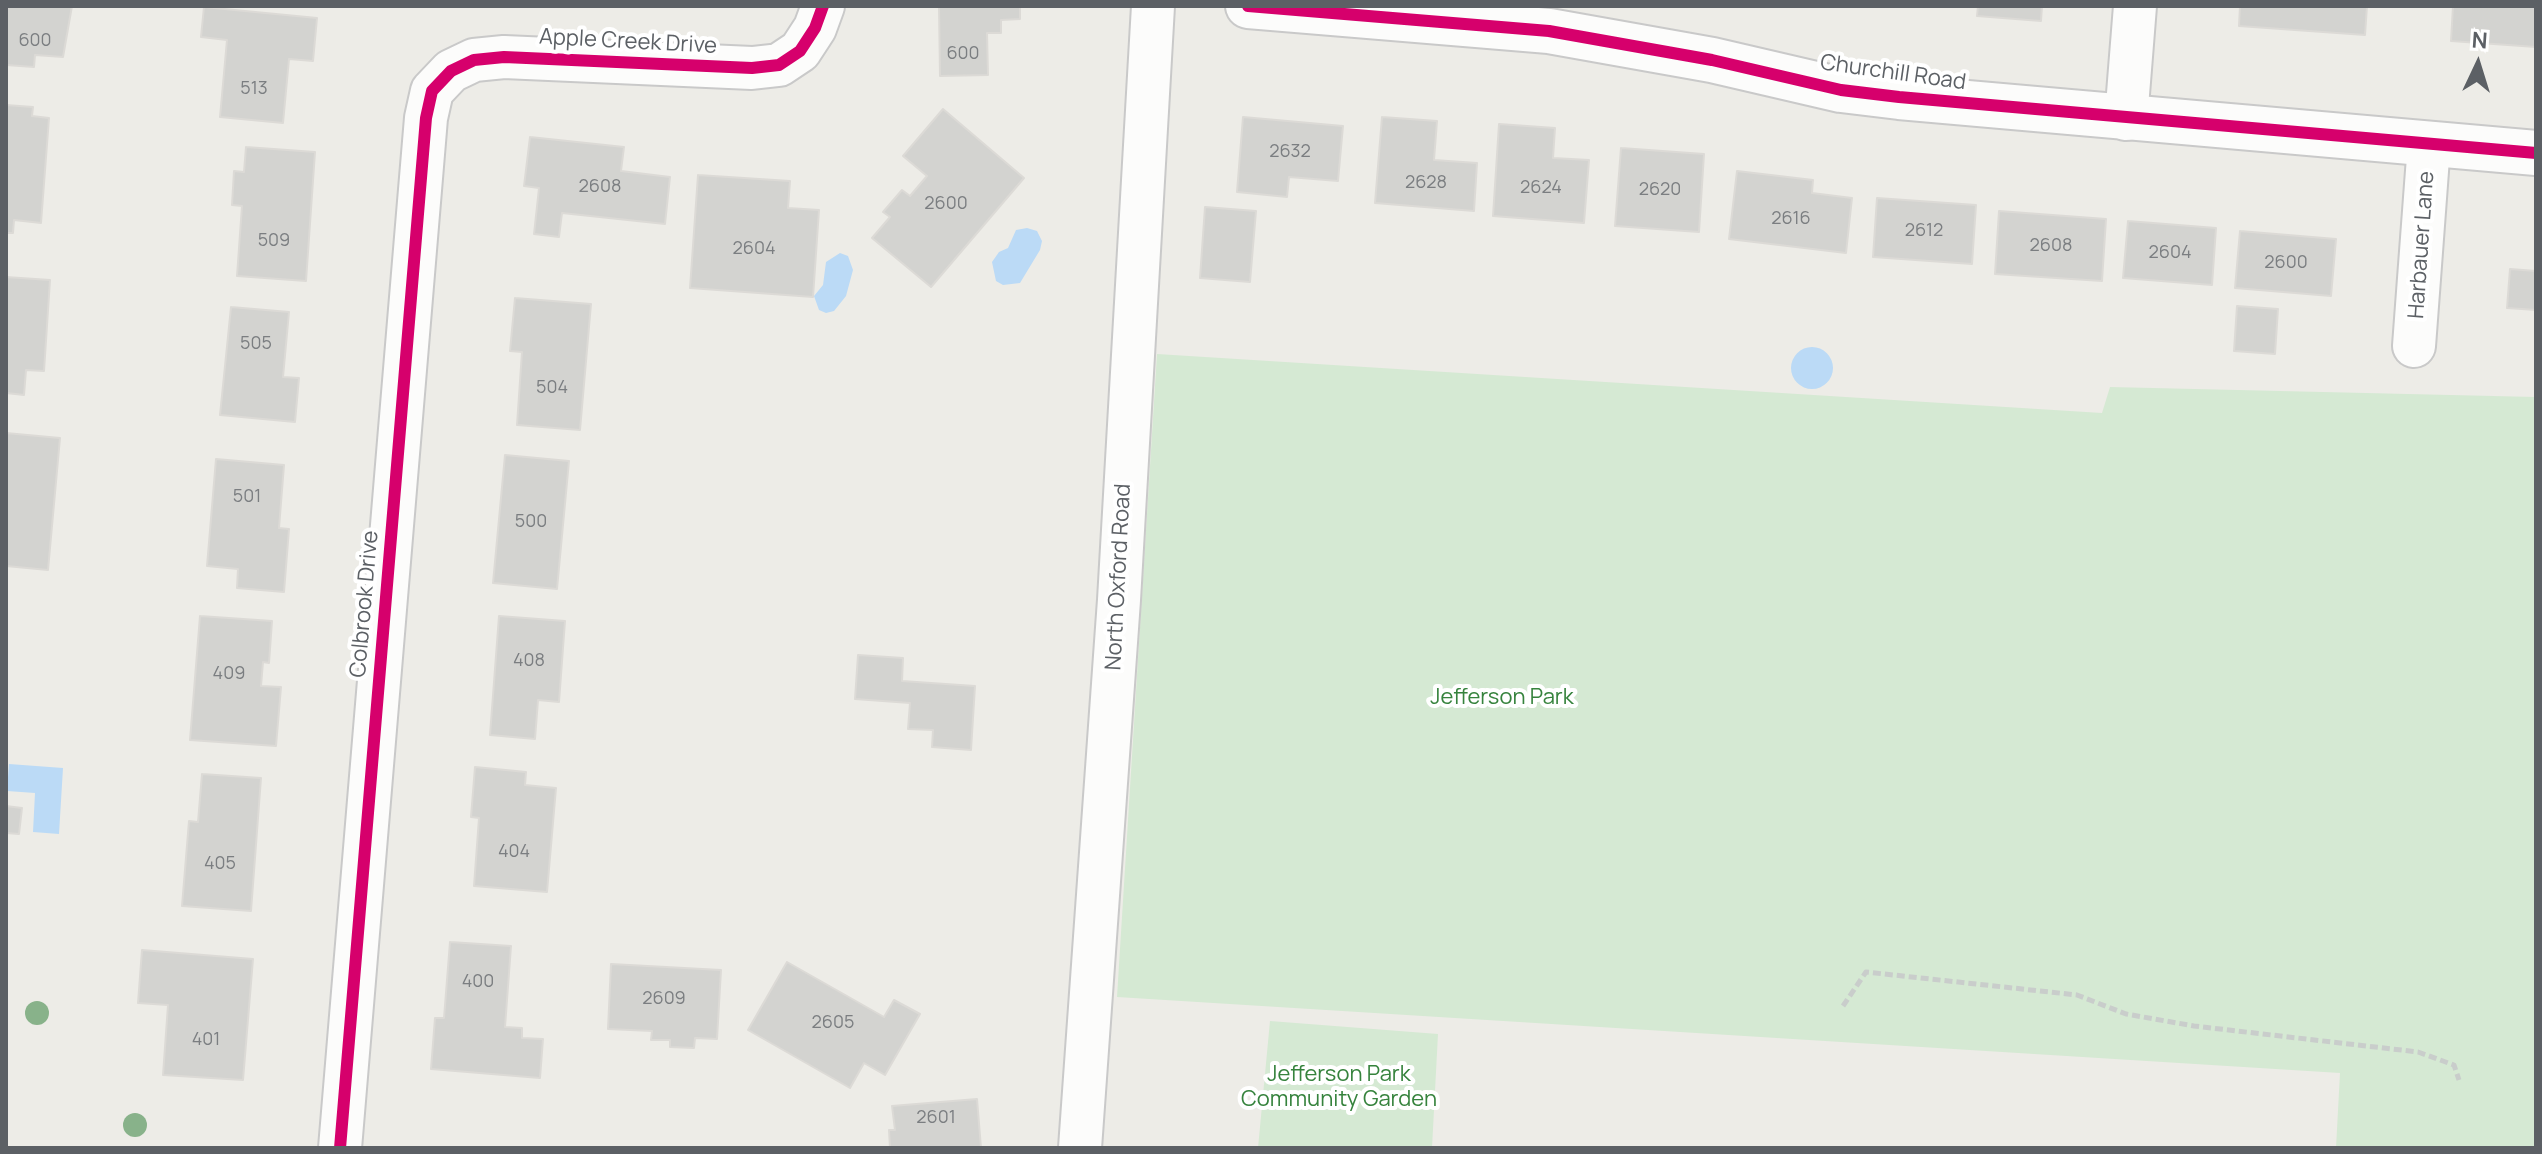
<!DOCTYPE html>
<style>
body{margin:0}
#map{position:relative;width:2542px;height:1154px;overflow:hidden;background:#edece7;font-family:Manrope,sans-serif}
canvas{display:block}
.frame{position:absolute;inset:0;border:8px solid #5c6065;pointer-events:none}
.north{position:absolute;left:2438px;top:24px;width:80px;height:80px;-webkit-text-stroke:6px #fff;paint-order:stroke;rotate:4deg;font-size:22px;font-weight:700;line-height:32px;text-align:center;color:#5c6065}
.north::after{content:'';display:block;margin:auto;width:28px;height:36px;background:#5c6065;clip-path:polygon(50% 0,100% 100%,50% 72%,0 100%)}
</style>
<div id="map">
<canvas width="2542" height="1154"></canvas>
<div class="frame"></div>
<div class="north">N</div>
</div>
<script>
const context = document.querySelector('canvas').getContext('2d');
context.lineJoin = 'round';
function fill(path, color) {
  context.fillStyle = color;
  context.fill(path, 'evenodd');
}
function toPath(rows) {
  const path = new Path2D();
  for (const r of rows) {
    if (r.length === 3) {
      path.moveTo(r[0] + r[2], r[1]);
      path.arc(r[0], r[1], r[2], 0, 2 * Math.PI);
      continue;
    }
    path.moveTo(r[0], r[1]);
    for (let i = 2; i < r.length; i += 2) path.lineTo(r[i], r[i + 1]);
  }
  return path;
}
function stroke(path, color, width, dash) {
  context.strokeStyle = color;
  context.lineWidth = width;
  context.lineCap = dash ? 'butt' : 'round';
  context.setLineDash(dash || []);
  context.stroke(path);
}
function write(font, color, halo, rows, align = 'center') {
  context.font = font + ' Manrope,sans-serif';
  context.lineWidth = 8;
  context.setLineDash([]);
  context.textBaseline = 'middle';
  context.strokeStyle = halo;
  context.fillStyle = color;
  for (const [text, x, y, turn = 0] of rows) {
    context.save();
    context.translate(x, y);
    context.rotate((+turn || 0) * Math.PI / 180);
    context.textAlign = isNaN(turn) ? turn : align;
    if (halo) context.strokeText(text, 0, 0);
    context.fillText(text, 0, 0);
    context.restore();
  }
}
fill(toPath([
 [1157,354,2102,413,2110,387,2536,397,2536,1148,2336,1148,2340,1073,1117,997],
 [1270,1021,1438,1034,1432,1148,1258,1148]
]), '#d5e9d3');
fill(toPath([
 [1027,228,1037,231,1042,241,1040,250,1020,283,1003,285,996,281,992,262,999,252,1008,248,1016,230],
 [840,253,848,256,853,270,846,296,834,311,826,313,819,310,814,296,823,285,826,262],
 [1812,368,21],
 [9,764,63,768,59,834,33,832,35,793,7,791]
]), '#bbdaf6');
const building = toPath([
 [6,6,72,6,63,57,35,55,34,67,6,65,6,6],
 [939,6,1020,6,1020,19,1001,20,1001,33,987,33,988,75,940,76,939,6],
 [1978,6,2042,6,2041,21,1977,16,1978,6],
 [2240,6,2367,6,2365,35,2239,26,2240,6],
 [2453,6,2536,6,2536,47,2451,41,2453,6],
 [204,7,317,18,313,61,289,59,283,123,220,117,227,40,201,37,204,7],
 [6,105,33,107,32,116,49,118,41,223,14,220,13,233,6,233,6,105],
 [943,109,1024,178,931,287,872,238,890,217,883,212,902,190,910,196,927,176,903,156,943,109],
 [1243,117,1343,126,1338,181,1289,177,1287,197,1237,192,1243,117],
 [1382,117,1437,121,1434,160,1477,163,1474,211,1375,203,1382,117],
 [1499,124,1555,128,1553,158,1589,160,1584,223,1493,216,1499,124],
 [530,137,624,147,621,171,670,177,665,224,562,213,559,237,534,234,539,188,524,186,530,137],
 [246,147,315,152,306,281,237,276,242,206,232,205,234,171,244,172,246,147],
 [1621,148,1704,154,1699,232,1615,226,1621,148],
 [1737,171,1813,180,1812,193,1852,198,1846,253,1729,239,1737,171],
 [698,175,790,181,788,208,819,210,813,297,690,288,698,175],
 [1877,198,1976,205,1972,264,1873,257,1877,198],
 [1205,207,1256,211,1250,282,1200,278,1205,207],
 [1999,211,2106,219,2102,281,1995,274,1999,211],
 [2128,221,2216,228,2212,285,2123,278,2128,221],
 [2240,231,2336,239,2331,296,2235,288,2240,231],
 [2510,269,2536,271,2536,310,2507,308,2510,269],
 [6,277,50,280,44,371,26,370,24,395,6,393,6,277],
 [515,298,591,304,580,430,517,425,522,352,510,351,515,298],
 [2237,306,2278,309,2275,354,2234,351,2237,306],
 [231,307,289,312,283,377,299,378,295,422,220,415,231,307],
 [6,433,60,438,48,570,6,566,6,433],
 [505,455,569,461,557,589,493,583,505,455],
 [216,459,284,465,279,528,289,529,284,592,237,588,238,569,207,566,216,459],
 [200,616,272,621,269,663,263,662,261,686,281,687,276,746,190,740,200,616],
 [499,616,565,621,559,702,538,700,535,739,490,735,499,616],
 [858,655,903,658,902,681,975,686,971,750,932,747,933,730,908,729,910,703,855,699,858,655],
 [475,767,526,772,525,785,556,788,547,892,474,886,479,818,471,817,475,767],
 [202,774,261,778,251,911,182,906,189,821,198,822,202,774],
 [6,806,22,808,19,834,6,833,6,806],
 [450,942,511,946,505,1027,522,1028,522,1038,543,1039,540,1078,431,1069,435,1018,444,1018,450,942],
 [142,950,253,959,243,1080,163,1075,168,1005,138,1003,142,950],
 [787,962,884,1017,894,1000,920,1014,885,1075,864,1063,850,1088,748,1030,787,962],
 [611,964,721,970,717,1039,695,1038,694,1048,670,1047,670,1040,651,1040,652,1031,608,1029,611,964],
 [977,1099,981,1148,890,1148,889,1130,895,1130,892,1106,977,1099]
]);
fill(building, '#d3d3d0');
stroke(building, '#dcdad6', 2);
const minor = toPath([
 [2126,119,2135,6],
 [2414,346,2429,144],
 [340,1148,426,118,432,91,451,71,474,60,504,57,752,68,779,65,800,51,815,28,823,6],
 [1080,1148,1119,600,1153,6]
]);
const tertiary = toPath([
 [1248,6,1549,31,1712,60,1841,90,1899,97,2536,153]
]);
stroke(minor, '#c9c9c9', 46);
stroke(tertiary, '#c9c9c9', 48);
stroke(toPath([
 [1843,1006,1866,972,2077,995,2126,1014,2194,1026,2418,1052,2454,1065,2459,1080]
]), '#c9cdcb', 5, [8, 4]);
stroke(minor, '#fcfcfb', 42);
stroke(tertiary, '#fcfcfb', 44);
stroke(toPath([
 [1248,6,1549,31,1712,60,1841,90,1899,97,2536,153],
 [340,1148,426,118,432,91,451,71,474,60,504,57,752,68,779,65,800,51,815,28,823,6]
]), '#d6006c', 12);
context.fillStyle = '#88b28a';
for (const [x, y] of [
 [37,1013],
 [135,1125]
]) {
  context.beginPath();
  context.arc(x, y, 12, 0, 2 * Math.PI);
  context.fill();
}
write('18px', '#7b7e81', null, [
 ["600",35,41],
 ["600",963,54],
 ["513",254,89],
 ["2632",1290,152],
 ["2628",1426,183],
 ["2608",600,187],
 ["2624",1541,188],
 ["2620",1660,190],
 ["2600",946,204],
 ["2616",1791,219],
 ["2612",1924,231],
 ["509",274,241],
 ["2608",2051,246],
 ["2604",754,249],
 ["2604",2170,253],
 ["2600",2286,263],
 ["505",256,344],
 ["504",552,388],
 ["501",247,497],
 ["500",531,522],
 ["408",529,661],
 ["409",229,674],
 ["404",514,852],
 ["405",220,864],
 ["400",478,982],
 ["2609",664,999],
 ["2605",833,1023],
 ["401",206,1040],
 ["2601",936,1118]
]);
write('22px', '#5c6065', '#fff', [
 ["Apple Creek Drive",628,42,3],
 ["Churchill Road",1893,73,8],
 ["Harbauer Lane",2422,245,-86],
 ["North Oxford Road",1119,577,-87],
 ["Colbrook Drive",365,604,-85]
]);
write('22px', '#36833d', '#fff', [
 ["Jefferson Park",1502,698],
 ["Jefferson Park",1339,1075],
 ["Community Garden",1339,1100]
]);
</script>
